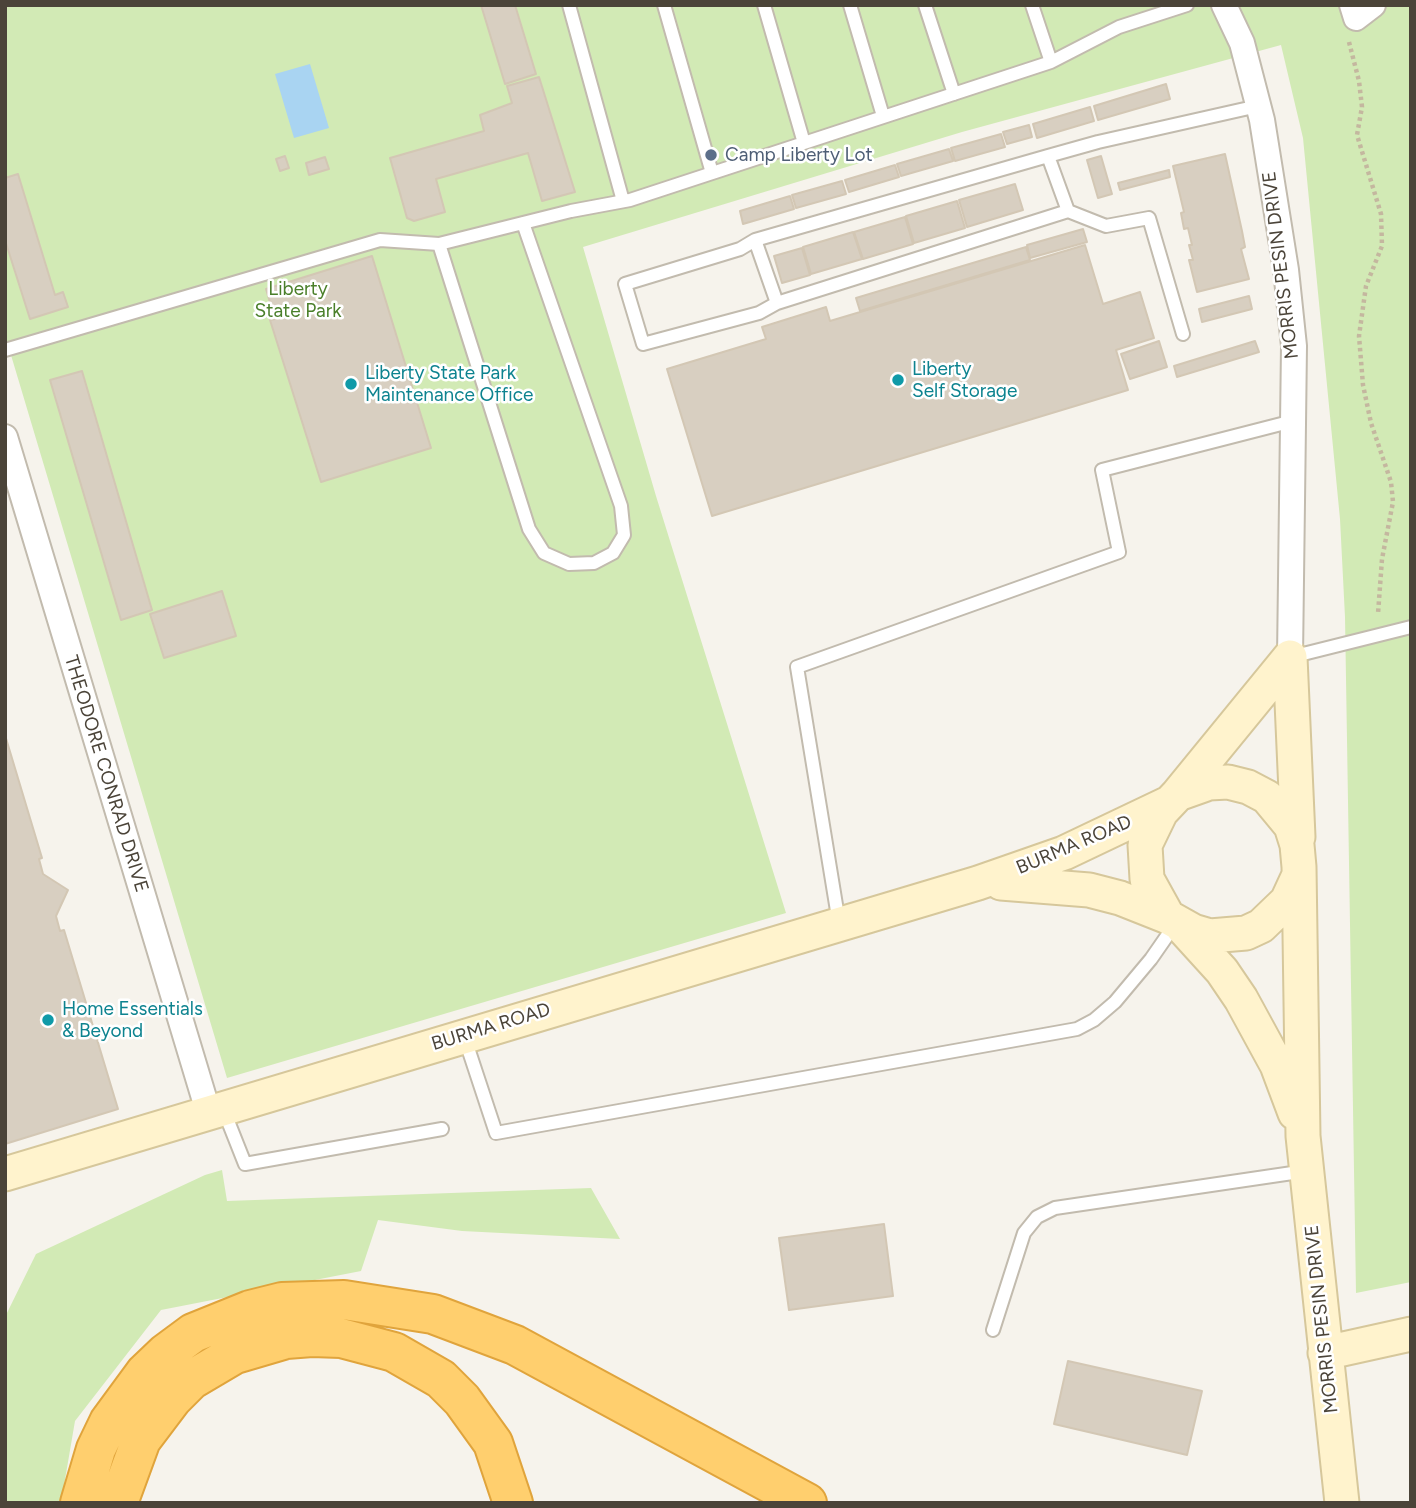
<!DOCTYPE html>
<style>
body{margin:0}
#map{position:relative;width:1416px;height:1508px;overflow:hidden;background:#f6f3ec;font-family:Figtree,sans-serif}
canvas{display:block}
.frame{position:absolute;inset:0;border:7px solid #4b4439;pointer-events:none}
</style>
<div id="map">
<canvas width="1416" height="1508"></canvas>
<div class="frame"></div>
</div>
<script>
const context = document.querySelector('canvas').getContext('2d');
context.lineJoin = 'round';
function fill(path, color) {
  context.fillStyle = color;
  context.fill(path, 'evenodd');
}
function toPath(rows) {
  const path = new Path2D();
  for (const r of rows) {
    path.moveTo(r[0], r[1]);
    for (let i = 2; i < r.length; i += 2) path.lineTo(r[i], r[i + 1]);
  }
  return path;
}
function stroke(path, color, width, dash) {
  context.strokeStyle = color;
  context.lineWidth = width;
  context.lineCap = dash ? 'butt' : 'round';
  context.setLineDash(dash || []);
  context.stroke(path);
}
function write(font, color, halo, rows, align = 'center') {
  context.font = font + ' Figtree,sans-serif';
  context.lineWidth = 5;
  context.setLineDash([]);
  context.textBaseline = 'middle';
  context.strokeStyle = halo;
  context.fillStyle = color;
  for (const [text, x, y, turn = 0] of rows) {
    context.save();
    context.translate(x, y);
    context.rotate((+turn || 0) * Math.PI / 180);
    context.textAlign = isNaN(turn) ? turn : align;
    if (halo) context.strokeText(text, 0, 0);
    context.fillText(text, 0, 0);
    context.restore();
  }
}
fill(toPath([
 [5,5,1411,5,1411,1282,1356,1293,1345,617,1340,519,1303,138,1281,45,962,132,583,247,656,496,786,913,227,1078,5,335],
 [222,1170,227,1201,591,1188,620,1239,462,1231,378,1220,361,1271,161,1310,75,1421,61,1503,5,1503,5,1317,36,1254,205,1175]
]), '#d2eab5');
fill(toPath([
 [310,64,329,128,294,138,275,74]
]), '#a9d4f2');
const building = toPath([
 [481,5,515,5,536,74,505,84,481,5],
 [539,77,575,192,542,201,528,153,436,179,445,212,414,221,407,218,390,158,484,131,480,115,512,103,507,86,539,77],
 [1166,84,1170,99,1098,120,1094,106,1166,84],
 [1090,107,1094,121,1037,138,1033,124,1090,107],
 [1029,125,1032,137,1007,144,1003,132,1029,125],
 [1001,134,1005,147,955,161,951,148,1001,134],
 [949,149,953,161,901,176,897,164,949,149],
 [1225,154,1242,231,1245,247,1241,249,1249,279,1197,292,1189,260,1193,260,1189,245,1192,245,1188,228,1184,229,1181,213,1184,212,1173,166,1225,154],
 [285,156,289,168,280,171,276,159,285,156],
 [1101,156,1112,194,1098,198,1087,160,1101,156],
 [325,157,329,169,309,175,306,163,325,157],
 [895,165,899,177,849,192,845,180,895,165],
 [1169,170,1170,177,1120,190,1118,183,1169,170],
 [18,174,55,295,63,292,68,307,30,319,5,240,5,178,18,174],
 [842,181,846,194,796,208,792,195,842,181],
 [1015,184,1023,210,967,227,959,200,1015,184],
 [790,196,794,209,743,224,740,211,790,196],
 [957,201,965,228,914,243,906,216,957,201],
 [905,217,913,244,863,259,854,232,905,217],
 [1083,229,1087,242,1030,258,1027,245,1083,229],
 [853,232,862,259,811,274,803,247,853,232],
 [1085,245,1103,304,1140,292,1154,338,1116,350,1128,390,712,516,667,369,766,339,762,327,826,307,830,321,1085,245],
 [1026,247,1030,260,860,311,856,298,1026,247],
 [802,248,810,275,782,283,774,256,802,248],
 [372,256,431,448,321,482,270,320,275,319,266,289,372,256],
 [1249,296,1252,309,1202,322,1199,309,1249,296],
 [1159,341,1167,367,1130,379,1121,354,1159,341],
 [1255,341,1259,352,1177,377,1174,366,1255,341],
 [82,371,152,610,121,620,50,380,82,371],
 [222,591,236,636,164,658,150,614,222,591],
 [5,735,42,858,39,859,43,874,68,890,56,916,60,931,64,930,118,1109,5,1144,5,735],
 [884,1224,893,1296,789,1310,779,1238,884,1224],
 [1068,1361,1202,1391,1187,1455,1054,1424,1068,1361]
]);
fill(building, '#d8cfc1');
stroke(building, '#d3c7b4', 2);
const lane = toPath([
 [569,5,623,201],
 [664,5,712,173],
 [764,5,804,143],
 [850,5,883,116],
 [925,5,954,94],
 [1032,5,1051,62],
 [1048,156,1068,211,777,303,755,240,1048,156,1098,142,1258,106],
 [1068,211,1106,226,1149,218,1183,334],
 [755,240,740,249,625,284,643,344,759,313,777,303],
 [439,244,529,529,544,553,569,564,594,563,613,553,624,535,621,506,523,223],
 [5,350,380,240,439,244,571,211,630,200,1051,62,1119,27,1187,5],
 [1291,657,1411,627],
 [839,923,797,667,1119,552,1102,470,1293,421],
 [465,1039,496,1133,1077,1029,1094,1020,1115,1002,1151,959,1176,923],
 [224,1111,245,1164,442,1129],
 [993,1330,1024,1233,1037,1217,1055,1208,1306,1171]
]);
const street = toPath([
 [1224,5,1242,43,1262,120,1286,270,1294,346,1290,657],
 [1352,5,1356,18,1373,5],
 [5,437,208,1111]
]);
const secondary = toPath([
 [1290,657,1298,837],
 [1178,794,1290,657],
 [1299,875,1287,901,1261,926,1246,933,1210,936,1193,931,1168,917,1147,879,1145,845,1161,812,1178,794,1209,783,1228,782,1248,787,1267,797,1291,826,1297,845,1299,867,1303,1136,1342,1503],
 [1001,883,1089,890,1120,898,1168,917],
 [1182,927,1222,971,1241,999,1277,1065,1295,1113],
 [5,1174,978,883,1064,853,1169,803],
 [1325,1353,1411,1334]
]);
const highway = toPath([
 [80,1503,96,1449,109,1422,145,1373,166,1353,193,1333,250,1310,282,1302,344,1300,433,1314,515,1345,807,1503],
 [118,1503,141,1440,172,1399,191,1380,235,1354,286,1339,312,1337,341,1338,394,1352,441,1379,462,1400,493,1443,513,1503]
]);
stroke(lane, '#c2bbae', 16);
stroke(street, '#c2bbae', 28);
stroke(secondary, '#d6c79b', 37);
stroke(highway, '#e0a43c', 42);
stroke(toPath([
 [1349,42,1359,81,1362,107,1357,135,1381,214,1382,246,1366,286,1359,336,1363,385,1371,423,1391,482,1393,502,1382,559,1378,614]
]), '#c4b79f', 4.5, [3.5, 3.5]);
stroke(lane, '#fff', 12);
stroke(street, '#fff', 24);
stroke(secondary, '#fff3cd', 33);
stroke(highway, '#ffcf6e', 38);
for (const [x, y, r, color] of [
 [711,155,7,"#5c6f8a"],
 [898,380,7,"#0f9aa8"],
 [351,384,7,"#0f9aa8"],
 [48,1020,7,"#0f9aa8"]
]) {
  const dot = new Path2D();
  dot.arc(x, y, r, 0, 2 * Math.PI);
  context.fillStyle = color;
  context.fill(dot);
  stroke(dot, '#fff', 2.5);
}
write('19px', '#4e5e75', '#fff', [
 ["Camp Liberty Lot",725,155]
], 'left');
write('19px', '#4b4439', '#fff', [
 ["MORRIS PESIN DRIVE",1281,265,-97],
 ["THEODORE CONRAD DRIVE",106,774,73],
 ["BURMA ROAD",1074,845,-23],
 ["BURMA ROAD",491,1027,-17],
 ["MORRIS PESIN DRIVE",1322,1319,-96]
]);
write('19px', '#4a7f2a', '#fff', [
 ["Liberty",298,289],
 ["State Park",298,311]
]);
write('19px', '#0d838f', '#fff', [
 ["Liberty",912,369],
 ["Self Storage",912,391],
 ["Liberty State Park",365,373],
 ["Maintenance Office",365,395],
 ["Home Essentials",62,1009],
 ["& Beyond",62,1031]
], 'left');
</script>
